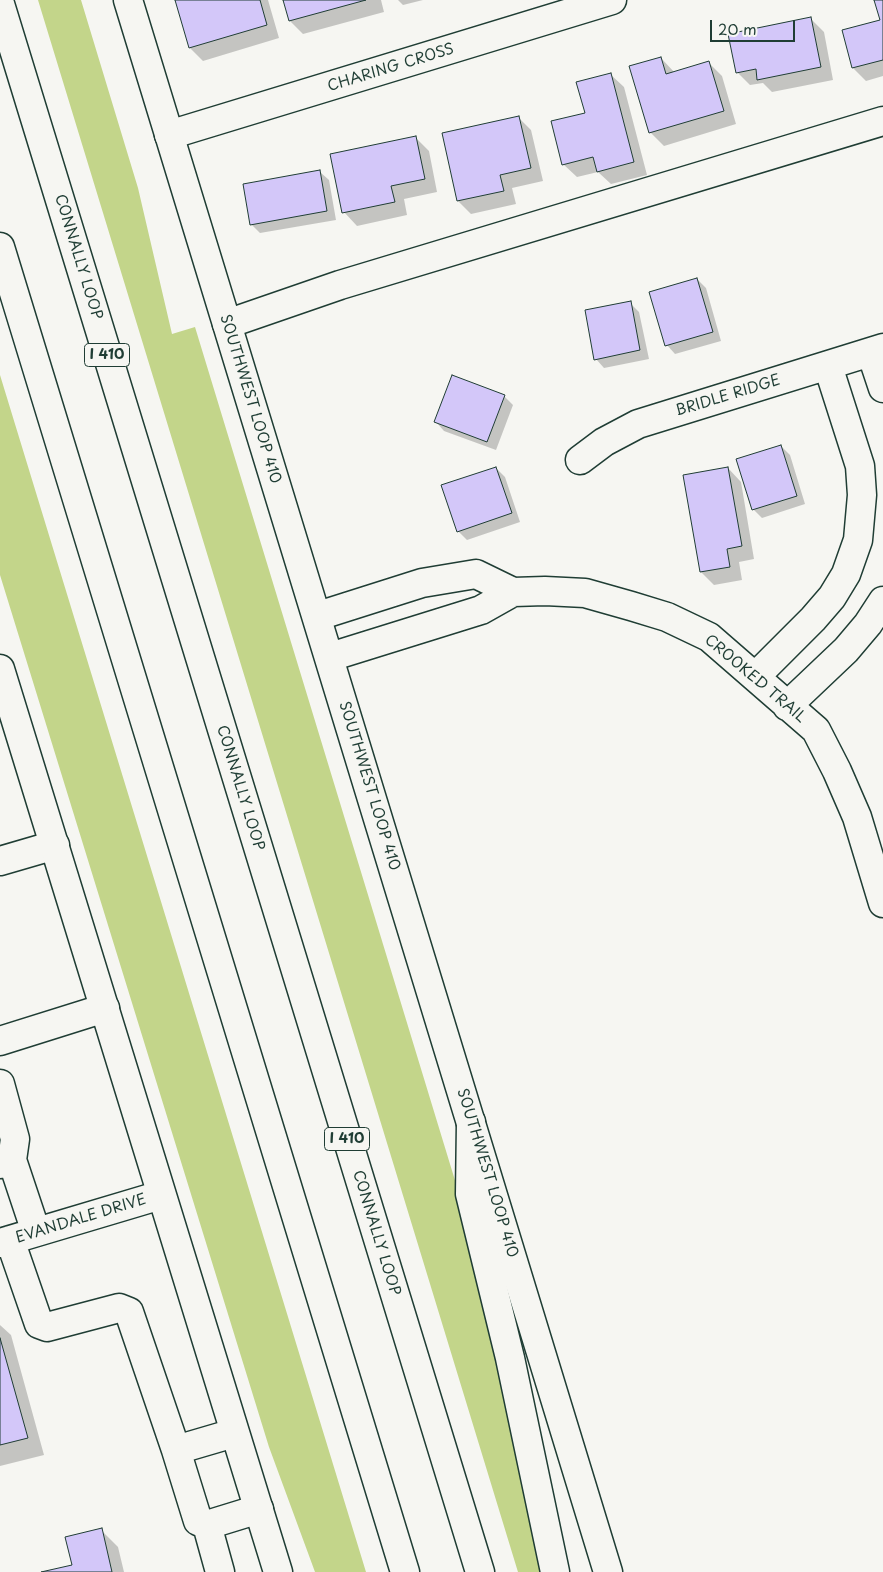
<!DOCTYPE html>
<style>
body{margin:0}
#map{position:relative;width:883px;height:1572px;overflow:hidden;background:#f6f6f2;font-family:"Playpen Sans",sans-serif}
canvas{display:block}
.scale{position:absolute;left:710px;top:20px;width:85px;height:22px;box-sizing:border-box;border:2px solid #1f3d34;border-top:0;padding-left:6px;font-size:15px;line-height:18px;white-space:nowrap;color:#1f3d34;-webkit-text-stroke:4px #f6f6f2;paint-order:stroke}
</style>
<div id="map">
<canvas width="883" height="1572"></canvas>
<div class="scale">20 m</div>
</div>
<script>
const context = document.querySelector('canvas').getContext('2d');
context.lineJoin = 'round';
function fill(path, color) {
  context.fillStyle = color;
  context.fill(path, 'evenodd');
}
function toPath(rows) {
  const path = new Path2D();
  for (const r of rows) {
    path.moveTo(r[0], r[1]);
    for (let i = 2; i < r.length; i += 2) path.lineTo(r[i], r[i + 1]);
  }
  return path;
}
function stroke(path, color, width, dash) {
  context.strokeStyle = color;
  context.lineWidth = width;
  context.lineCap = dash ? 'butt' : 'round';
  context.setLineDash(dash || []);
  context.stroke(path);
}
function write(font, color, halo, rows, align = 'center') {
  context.font = font + ' "Playpen Sans",sans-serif';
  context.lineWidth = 4.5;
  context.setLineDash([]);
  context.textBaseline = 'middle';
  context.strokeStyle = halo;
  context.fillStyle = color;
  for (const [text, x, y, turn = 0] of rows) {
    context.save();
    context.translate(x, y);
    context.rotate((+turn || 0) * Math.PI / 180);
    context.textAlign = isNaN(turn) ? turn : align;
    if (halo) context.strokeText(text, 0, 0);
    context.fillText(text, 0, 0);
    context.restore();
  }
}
fill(toPath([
 [38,0,81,0,138,188,172,334,195,327,457,1187,545,1572,518,1572],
 [0,375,366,1572,315,1572,269,1447,0,575]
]), '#c3d58a');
fill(toPath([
 [176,0,268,0,279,38,203,61,190,48],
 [284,0,381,0,384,12,303,34,290,21],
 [398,0,423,0,403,5],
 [876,0,883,0,883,76,866,81,853,68,843,31,882,21],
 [811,19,824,32,833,80,772,92,763,83,750,85,737,72],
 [661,58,675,73,709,63,722,76,736,124,664,146,651,133,631,67],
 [610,74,624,87,647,175,611,184,598,172,577,177,563,164,586,114],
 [518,117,531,130,543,181,512,188,516,204,471,214,458,201],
 [416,138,429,151,437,192,404,199,407,215,357,226,344,212],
 [320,172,329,180,336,220,260,233,251,224],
 [697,279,706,288,721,341,675,354,667,345],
 [630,303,639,312,649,359,604,368,596,359],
 [504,396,513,405,496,450,444,431,436,422],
 [781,446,790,455,805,504,762,518,753,509],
 [496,468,505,477,520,522,467,540,458,531],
 [728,468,741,482,754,559,739,562,742,580,714,585,701,572],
 [0,1325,11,1335,44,1455,0,1466],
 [101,1530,118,1547,124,1572,46,1572,73,1566]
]), '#0003');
const building = toPath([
 [175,0,260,0,267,25,189,48,175,0],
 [283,0,366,0,289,21,283,0],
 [874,0,883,0,883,60,852,68,842,30,880,20,874,0],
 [811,17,821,67,757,80,756,69,736,73,728,34,811,17],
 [661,57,666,74,709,61,724,111,649,133,629,66,661,57],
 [611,73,634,162,597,172,593,157,562,165,551,121,585,113,576,82,611,73],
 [519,116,531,168,500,175,504,191,457,201,442,133,519,116],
 [416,136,425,179,391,186,395,202,342,213,330,154,416,136],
 [320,170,327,211,250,225,243,184,320,170],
 [697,278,713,332,665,346,649,292,697,278],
 [631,301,640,350,594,360,585,310,631,301],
 [452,375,505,395,487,442,434,422,452,375],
 [781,445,797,496,752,510,736,459,781,445],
 [496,467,512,513,457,532,441,485,496,467],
 [728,467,742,546,727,549,730,567,700,572,683,475,728,467],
 [0,1338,28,1438,0,1445,0,1338],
 [102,1528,112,1572,41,1572,72,1565,65,1537,102,1528]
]);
fill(building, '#d3c7f9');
stroke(building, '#1f3d34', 1);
const minor = toPath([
 [169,135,612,0],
 [227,324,340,285,883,121],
 [871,352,883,388],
 [580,460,604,442,638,424,883,348],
 [318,616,422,583,476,574,513,592,545,591,585,593,631,606,667,617,709,637,816,730,837,771,857,817,883,903],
 [330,657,481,610,513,592],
 [756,676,813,619,832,597,846,574,858,540,862,495,860,466,828,366],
 [787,706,846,650,868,624,883,601],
 [0,861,55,845],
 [0,1041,105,1008],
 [0,1084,15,1139,12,1160],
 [0,1164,12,1160,36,1232],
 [10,1240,39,1324,47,1327,119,1308,129,1312,176,1450],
 [0,1243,161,1195],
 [234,1433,176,1450,198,1521,207,1525,259,1509],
 [207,1525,220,1572]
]);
const major = toPath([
 [128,0,608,1572],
 [0,669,278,1572]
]);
const highway = toPath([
 [0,4,480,1572],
 [0,247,405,1572],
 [471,1122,470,1194,510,1358,555,1572]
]);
stroke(minor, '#1f3d34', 31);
stroke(major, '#1f3d34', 31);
stroke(highway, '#1f3d34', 31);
stroke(minor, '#f6f6f2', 28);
stroke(major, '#f6f6f2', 28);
stroke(highway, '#f6f6f2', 28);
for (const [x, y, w] of [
 [107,355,45],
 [347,1139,45]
]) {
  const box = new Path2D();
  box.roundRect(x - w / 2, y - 11.5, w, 23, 4);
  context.fillStyle = '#f6f6f2';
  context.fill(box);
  stroke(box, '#1f3d34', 1);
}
write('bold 14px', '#1f3d34', null, [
 ["I 410",107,355],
 ["I 410",347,1139]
]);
write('15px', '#1f3d34', '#f6f6f2', [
 ["CHARING CROSS",391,68,-17],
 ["CONNALLY LOOP",78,257,73],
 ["BRIDLE RIDGE",728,396,-17],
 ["SOUTHWEST LOOP 410",250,399,73],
 ["CROOKED TRAIL",755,679,40],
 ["SOUTHWEST LOOP 410",369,786,73],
 ["CONNALLY LOOP",240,788,73],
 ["SOUTHWEST LOOP 410",487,1173,73],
 ["EVANDALE DRIVE",81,1219,-17],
 ["CONNALLY LOOP",376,1233,73]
]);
</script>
